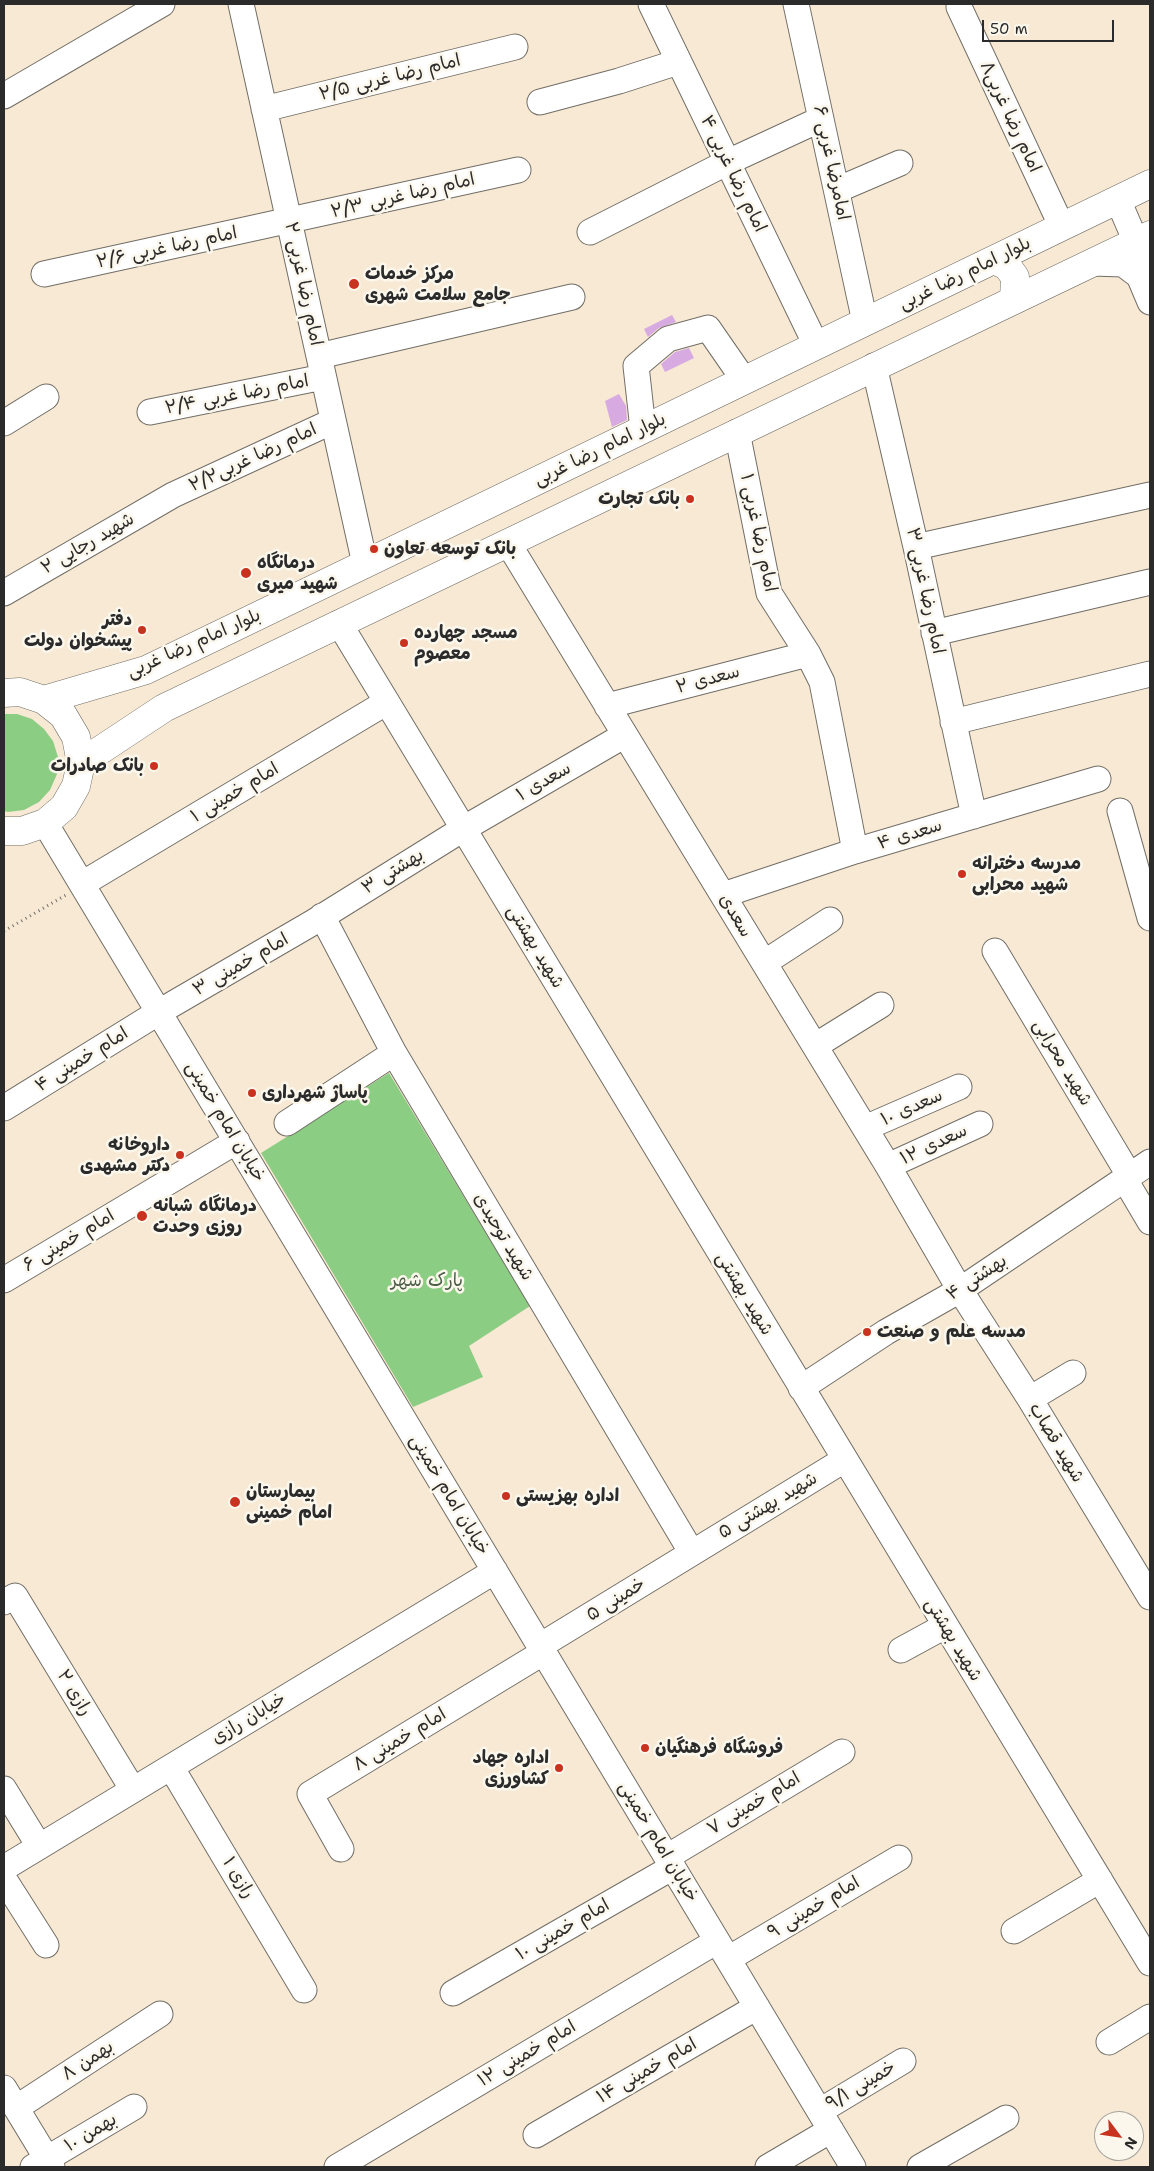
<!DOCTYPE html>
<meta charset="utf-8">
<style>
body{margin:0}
#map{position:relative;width:1154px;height:2171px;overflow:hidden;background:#f7e9d4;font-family:"Shantell Sans",sans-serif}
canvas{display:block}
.frame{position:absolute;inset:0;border:5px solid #2b2b2b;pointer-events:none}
.north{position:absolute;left:1094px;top:2111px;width:50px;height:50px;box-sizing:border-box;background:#fbf7ec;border:1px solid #a8a59f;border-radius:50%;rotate:121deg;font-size:14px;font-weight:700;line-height:20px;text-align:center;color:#2b2b2b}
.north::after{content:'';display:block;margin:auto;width:18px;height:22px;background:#c8321e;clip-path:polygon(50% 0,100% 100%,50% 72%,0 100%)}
.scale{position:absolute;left:982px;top:20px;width:132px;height:22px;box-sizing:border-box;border:2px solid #2b2b2b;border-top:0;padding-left:6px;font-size:15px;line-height:18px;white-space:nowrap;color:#2b2b2b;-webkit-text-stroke:4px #fbf7ec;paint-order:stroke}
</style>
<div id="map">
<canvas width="1154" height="2171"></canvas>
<div class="frame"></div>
<div class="north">N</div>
<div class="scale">50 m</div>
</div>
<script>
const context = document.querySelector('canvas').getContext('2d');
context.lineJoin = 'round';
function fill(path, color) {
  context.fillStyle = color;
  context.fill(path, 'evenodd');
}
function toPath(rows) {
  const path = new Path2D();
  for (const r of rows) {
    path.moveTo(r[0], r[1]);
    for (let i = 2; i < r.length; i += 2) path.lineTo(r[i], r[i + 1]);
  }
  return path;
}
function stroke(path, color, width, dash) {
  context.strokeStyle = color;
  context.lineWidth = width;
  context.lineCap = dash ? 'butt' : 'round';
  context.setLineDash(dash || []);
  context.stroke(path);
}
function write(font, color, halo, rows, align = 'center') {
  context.font = font + ' "Shantell Sans","Playpen Sans Arabic",sans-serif';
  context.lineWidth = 5;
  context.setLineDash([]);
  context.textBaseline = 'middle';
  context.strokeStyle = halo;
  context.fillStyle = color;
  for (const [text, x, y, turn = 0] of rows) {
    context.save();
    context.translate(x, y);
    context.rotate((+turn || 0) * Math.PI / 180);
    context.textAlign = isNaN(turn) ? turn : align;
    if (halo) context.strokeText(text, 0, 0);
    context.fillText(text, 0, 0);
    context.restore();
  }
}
fill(toPath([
 [4,714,17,714,32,719,44,729,53,741,58,757,57,774,50,790,39,802,24,810,8,812,4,811],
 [389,1073,530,1306,469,1346,483,1377,413,1407,261,1153]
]), '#8ccd84');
fill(toPath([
 [672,315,676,322,659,328,648,337,644,329],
 [689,348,694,358,665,372,661,364,675,352],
 [619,394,626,406,627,420,612,427,605,401]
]), '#d7aae1');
const minor = toPath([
 [241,4,365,564],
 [651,4,816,345],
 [796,4,865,322],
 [959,7,1062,227],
 [4,96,162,4],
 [540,102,619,81,678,62],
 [264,109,515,47],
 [837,190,900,163],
 [1118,200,1149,272],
 [590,232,728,162,821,119],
 [1092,263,1123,264,1139,276,1150,302],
 [44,274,518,170],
 [319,356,572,297],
 [874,366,916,547,974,816],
 [150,412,323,377],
 [4,423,46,397],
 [643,429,636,366,668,339,708,328,744,380],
 [737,432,769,593,808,654,822,682,855,851],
 [508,543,888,1166,960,1290,1030,1399,1150,1597],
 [916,547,1150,495],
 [4,593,173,495,333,421],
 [339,623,1150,1963],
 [934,633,1150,582],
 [607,706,808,654],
 [953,722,1150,674],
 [1120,811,1150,918],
 [45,823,853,2167],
 [82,884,387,702],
 [723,895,855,851,1098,779],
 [322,916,394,1053,692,1553],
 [995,951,1129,1175],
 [764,963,830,920],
 [815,1046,881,1005],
 [4,1108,159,1012,312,923,463,829,625,735],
 [287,1123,394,1053],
 [865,1128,959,1087],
 [888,1166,980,1124],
 [1124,1178,1150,1222],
 [4,1280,237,1141],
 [801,1388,886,1332,960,1290,1150,1162],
 [1030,1399,1073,1373],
 [4,1602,15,1596,133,1790],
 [540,1646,844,1460],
 [901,1650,945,1626],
 [171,1767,304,1990],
 [4,1789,39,1846],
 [341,1849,310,1794,544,1652],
 [667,1857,842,1752],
 [4,1868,495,1571],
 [4,1879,46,1945],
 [1014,1931,1100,1880],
 [728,1959,899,1858],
 [453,1993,673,1867],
 [1109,2042,1150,2017],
 [4,2088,52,2167],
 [16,2108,160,2014],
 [820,2111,903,2061],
 [536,2135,757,2007],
 [33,2167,134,2107],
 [337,2167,717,1941],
 [768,2167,831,2130],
 [920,2167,1006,2118]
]);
const major = toPath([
 [994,260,1007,266,1015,277,1014,300],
 [4,693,20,692,44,700,63,715,76,737,81,763,76,786,64,807,45,823,22,831,4,831],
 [44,700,146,670,1150,184],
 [81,763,164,708,1150,235]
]);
stroke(minor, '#726e66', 27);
stroke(major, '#726e66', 29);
stroke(toPath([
 [4,931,66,895]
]), '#726e66', 3, [1, 4]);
stroke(minor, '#fff', 25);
stroke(major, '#fff', 28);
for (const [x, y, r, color] of [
 [354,284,6,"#c8321e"],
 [690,499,5,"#c8321e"],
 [374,549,5,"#c8321e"],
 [246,573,6,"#c8321e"],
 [142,630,5,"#c8321e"],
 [404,643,5,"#c8321e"],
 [154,766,5,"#c8321e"],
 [962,874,5,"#c8321e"],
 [252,1093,5,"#c8321e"],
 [180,1155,5,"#c8321e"],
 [142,1216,6,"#c8321e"],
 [867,1332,5,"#c8321e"],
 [506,1496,5,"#c8321e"],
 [235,1502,6,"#c8321e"],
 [645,1748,5,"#c8321e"],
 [559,1768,5,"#c8321e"]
]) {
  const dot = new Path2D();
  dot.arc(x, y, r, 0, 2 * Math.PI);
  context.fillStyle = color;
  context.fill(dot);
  stroke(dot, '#fbf7ec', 2);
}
write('18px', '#2b2b2b', '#fbf7ec', [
 ["امام رضا غربی ۲/۵",390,78,-14],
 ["امام رضا غربی۸",1010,117,65],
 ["امامرضا غربی ۶",831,163,78],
 ["امام رضا غربی ۴",733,174,64],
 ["امام رضا غربی ۲/۳",403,196,-13],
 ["امام رضا غربی ۲/۶",167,248,-12],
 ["بلوار امام رضا غربی",965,274,-26],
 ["امام رضا غربی ۲",303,284,78],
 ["امام رضا غربی ۲/۴",237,395,-11],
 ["بلوار امام رضا غربی",600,450,-26],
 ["امام رضا غربی۲/۲",253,458,-25],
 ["امام رضا غربی ۱",758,533,78],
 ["شهید رجایی ۲",88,544,-30],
 ["امام رضا غربی ۳",925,591,78],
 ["بلوار امام رضا غربی",194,644,-24],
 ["سعدی ۲",708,680,-15],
 ["سعدی ۱",544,782,-30],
 ["امام خمینی ۱",235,793,-31],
 ["سعدی ۴",910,835,-17],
 ["بهشتی ۳",393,872,-32],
 ["سعدی",735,916,59],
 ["شهید بهشتی",535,947,59],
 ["امام خمینی ۳",241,965,-30],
 ["امام خمینی ۴",82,1060,-32],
 ["شهید محرابی",1062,1063,59],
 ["سعدی ۱۰",912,1108,-24],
 ["خیابان امام خمینی",225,1122,59],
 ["سعدی ۱۲",934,1145,-25],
 ["شهید توحیدی",503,1237,59],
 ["امام خمینی ۶",69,1241,-31],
 ["بهشتی ۴",977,1278,-33],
 ["شهید بهشتی",744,1294,59],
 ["شهید قصاب",1056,1443,59],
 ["خیابان امام خمینی",449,1495,59],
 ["شهید بهشتی ۵",768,1506,-31],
 ["خمینی ۵",616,1600,-32],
 ["شهید بهشتی",953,1640,59],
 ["رازی ۲",74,1693,59],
 ["خیابان رازی",249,1719,-31],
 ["امام خمینی ۸",400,1740,-31],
 ["امام خمینی ۷",754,1804,-31],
 ["خیابان امام خمینی",658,1842,59],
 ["رازی ۱",238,1878,59],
 ["امام خمینی ۹",814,1908,-31],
 ["امام خمینی ۱۰",563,1930,-30],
 ["امام خمینی ۱۲",527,2054,-31],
 ["بهمن ۸",88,2061,-33],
 ["امام خمینی ۱۴",647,2071,-30],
 ["خمینی ۹/۱",861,2086,-31],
 ["بهمن ۱۰",91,2133,-31]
]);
write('bold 18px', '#2b2b2b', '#fbf7ec', [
 ["مرکز خدمات",365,274],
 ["جامع سلامت شهری",365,295],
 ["بانک تجارت",680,499,"right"],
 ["بانک توسعه تعاون",384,549],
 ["درمانگاه",257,563],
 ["شهید میری",257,584],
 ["دفتر",132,620,"right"],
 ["پیشخوان دولت",132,641,"right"],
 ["مسجد چهارده",414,633],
 ["معصوم",414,654],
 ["بانک صادرات",144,766,"right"],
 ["مدرسه دخترانه",972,864],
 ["شهید محرابی",972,885],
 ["پاساژ شهرداری",262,1093],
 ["داروخانه",170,1145,"right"],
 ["دکتر مشهدی",170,1166,"right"],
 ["درمانگاه شبانه",153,1206],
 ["روزی وحدت",153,1227],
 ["مدسه علم و صنعت",877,1332],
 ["بیمارستان",246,1492],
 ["امام خمینی",246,1513],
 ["اداره بهزیستی",516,1496],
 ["فروشگاه فرهنگیان",655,1748],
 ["اداره جهاد",549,1758,"right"],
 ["کشاورزی",549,1779,"right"]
], 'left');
write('18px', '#485c46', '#fbf7ec', [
 ["پارک شهر",427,1281]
]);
</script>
